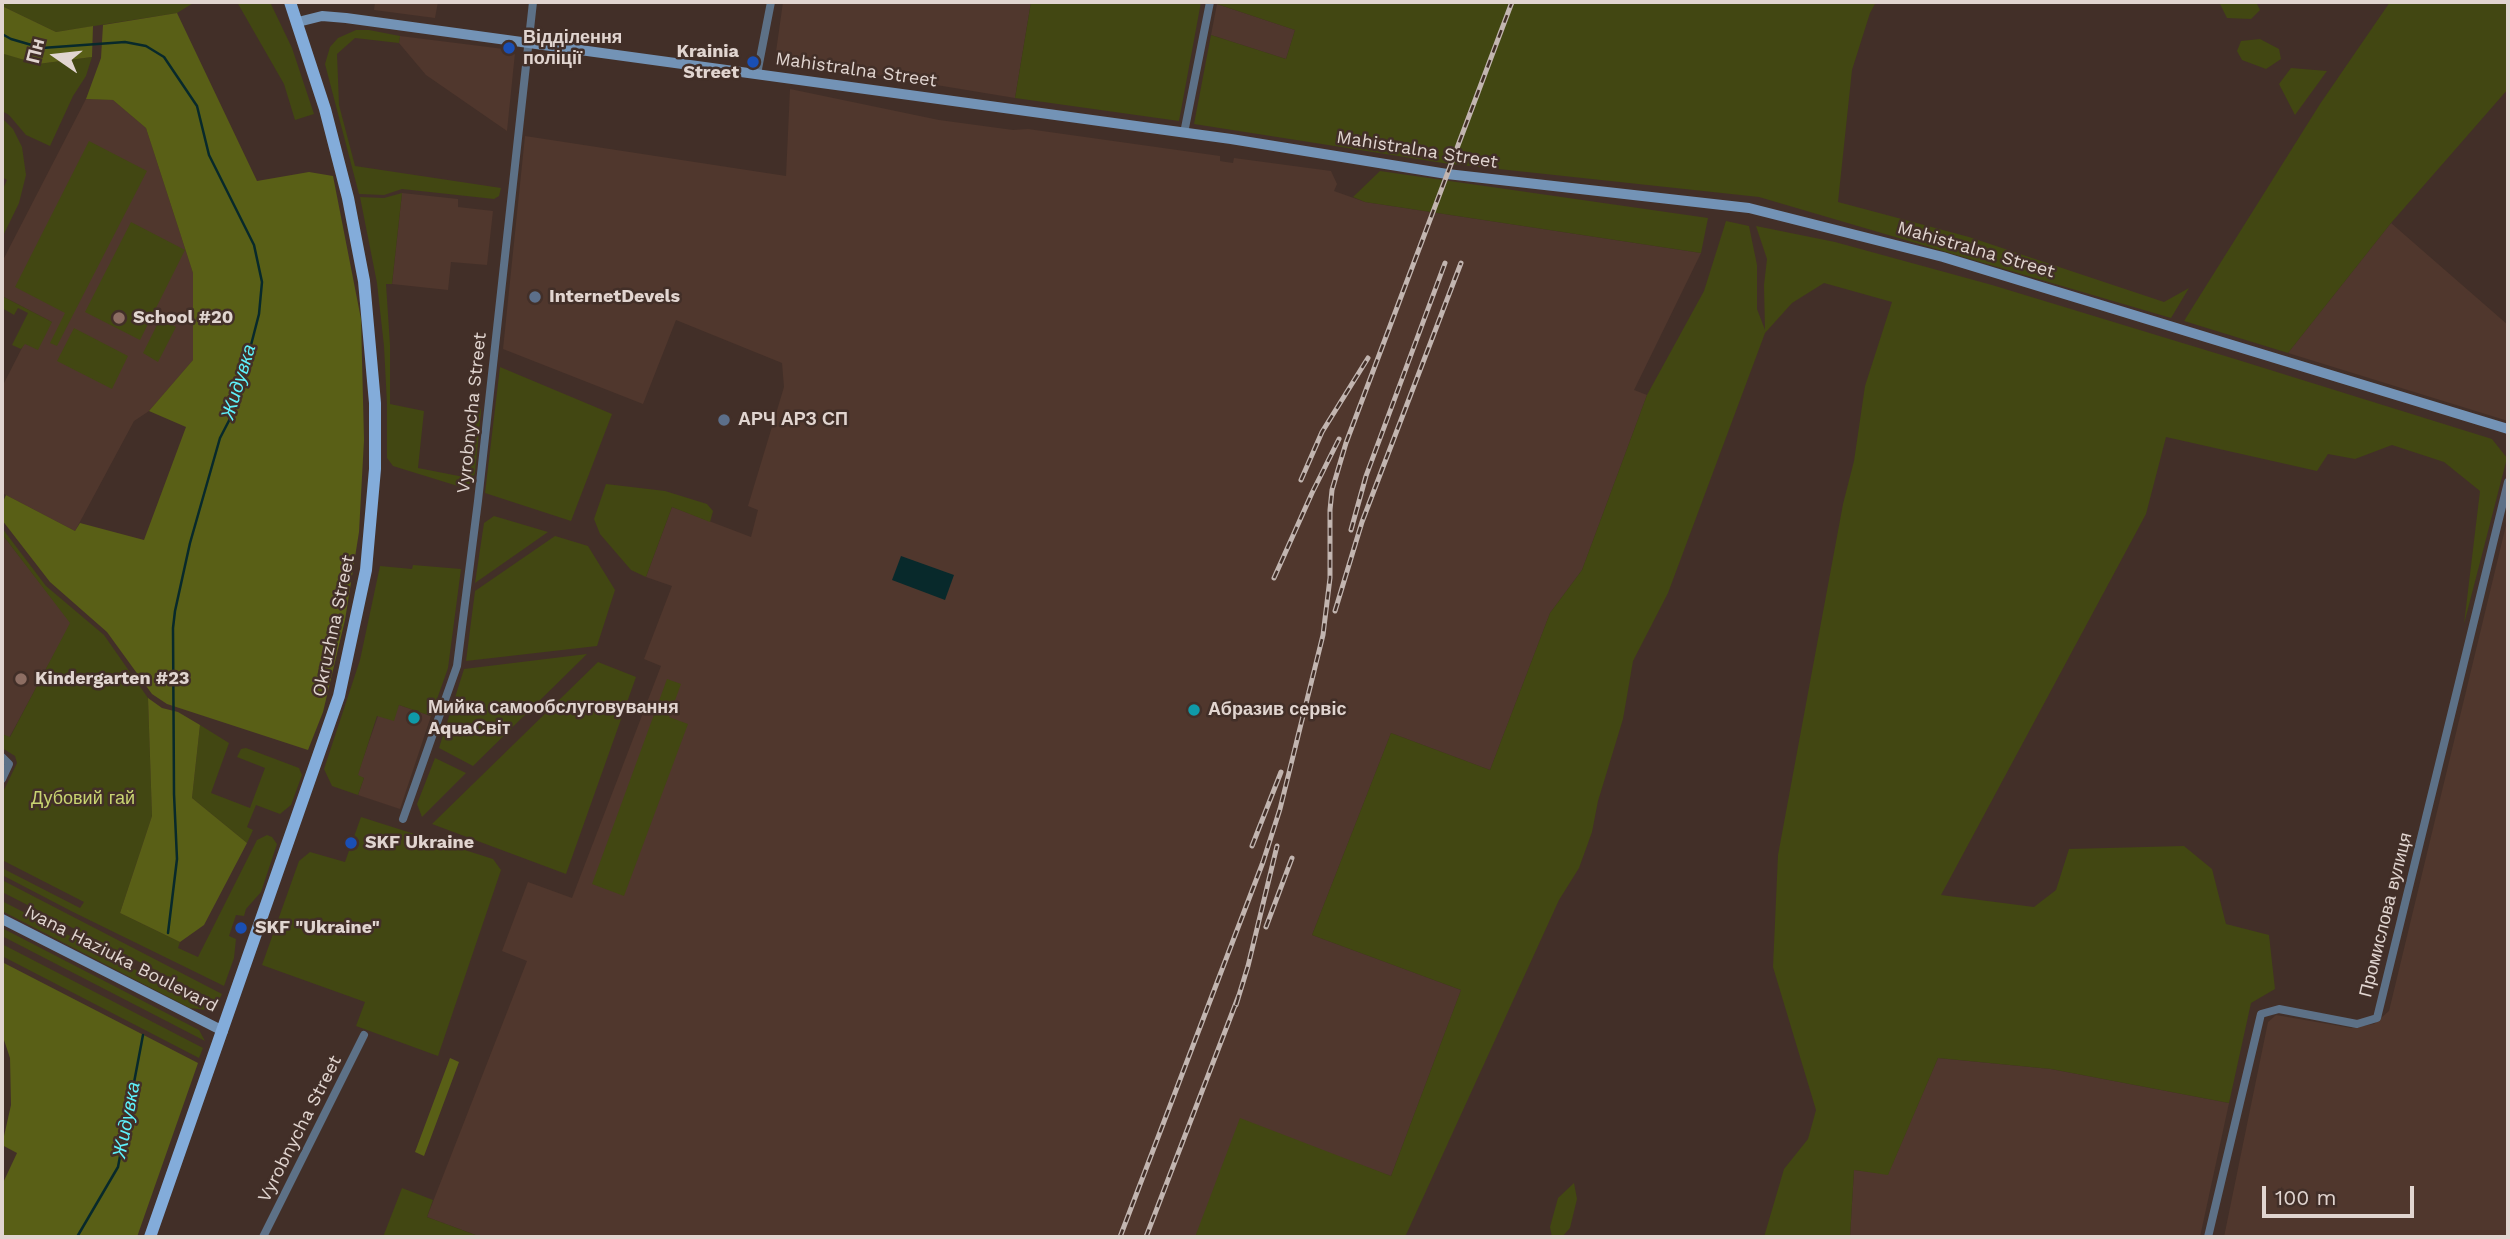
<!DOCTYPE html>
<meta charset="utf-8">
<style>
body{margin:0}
#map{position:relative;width:2510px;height:1239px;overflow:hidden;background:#422f28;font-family:"Work Sans",sans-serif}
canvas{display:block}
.frame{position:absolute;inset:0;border:4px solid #e1d5d0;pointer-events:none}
.north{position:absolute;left:21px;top:21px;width:70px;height:70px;-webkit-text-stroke:5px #422f28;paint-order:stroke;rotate:284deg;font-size:19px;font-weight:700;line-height:28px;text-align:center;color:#e1d5d0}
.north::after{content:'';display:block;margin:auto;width:24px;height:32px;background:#e1d5d0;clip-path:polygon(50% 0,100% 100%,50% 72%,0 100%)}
.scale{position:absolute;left:2262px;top:1186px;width:152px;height:32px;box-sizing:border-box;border:4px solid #e1d5d0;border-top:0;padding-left:9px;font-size:21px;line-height:24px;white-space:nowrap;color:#e1d5d0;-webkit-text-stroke:5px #422f28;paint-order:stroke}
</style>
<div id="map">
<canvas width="2510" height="1239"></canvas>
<div class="frame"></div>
<div class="north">Пн</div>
<div class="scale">100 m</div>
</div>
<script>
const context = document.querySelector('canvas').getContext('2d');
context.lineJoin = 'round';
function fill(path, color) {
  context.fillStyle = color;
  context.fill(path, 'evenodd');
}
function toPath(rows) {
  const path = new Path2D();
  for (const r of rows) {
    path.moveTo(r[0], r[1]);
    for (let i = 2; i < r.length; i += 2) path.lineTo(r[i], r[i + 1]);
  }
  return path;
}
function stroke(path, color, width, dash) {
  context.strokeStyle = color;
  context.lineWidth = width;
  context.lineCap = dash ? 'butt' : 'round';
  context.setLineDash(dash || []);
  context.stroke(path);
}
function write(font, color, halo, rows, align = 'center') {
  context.font = font + ' "Work Sans",sans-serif';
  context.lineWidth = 5;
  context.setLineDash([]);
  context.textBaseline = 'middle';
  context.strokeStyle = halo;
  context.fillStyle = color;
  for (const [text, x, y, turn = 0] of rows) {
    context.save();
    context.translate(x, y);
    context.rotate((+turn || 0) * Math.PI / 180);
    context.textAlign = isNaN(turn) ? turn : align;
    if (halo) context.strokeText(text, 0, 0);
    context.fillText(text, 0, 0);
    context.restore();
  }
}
fill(toPath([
 [375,2,438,2,435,18,374,10],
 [783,2,1031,2,1015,98,797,62,797,57,786,55,785,60,775,59],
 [1217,4,1295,30,1286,59,1211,35],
 [400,36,512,50,515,53,507,131,426,75,399,43],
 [790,89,939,120,1013,130,1028,129,1220,156,1220,161,1226,162,1233,163,1234,158,1331,171,1337,184,1334,191,1365,202,1701,253,1634,390,1647,395,1582,570,1550,613,1490,770,1391,733,1312,935,1461,990,1391,1176,1363,1166,1340,1237,481,1237,427,1217,527,961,502,951,528,882,572,898,661,666,644,659,672,586,646,577,672,507,751,537,758,510,748,506,784,387,782,363,676,320,643,404,503,349,525,136,786,176],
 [86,99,113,100,146,128,193,273,193,360,149,411,134,421,75,531,2,493,2,387,24,344,52,322,2,296,4,288,2,286,2,262],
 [402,193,458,199,458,207,493,211,487,265,451,262,448,290,392,284],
 [2391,223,2508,325,2508,421,2288,353],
 [2508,517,2508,1237,2224,1237,2268,1022,2276,1015,2351,1028,2374,1024,2389,1011],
 [2,534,71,623,9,738,2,734],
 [399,705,431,716,400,809,358,795,364,778,357,776,378,716],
 [1938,1058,2051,1069,2229,1103,2200,1237,1850,1237,1854,1170,1888,1174]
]), '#50372d');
fill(toPath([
 [2,2,195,2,177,13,56,32,2,6],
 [237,2,270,2,292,48,314,114,295,120,284,84],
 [1031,2,1201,2,1179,121,1015,98],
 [1217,2,1876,2,1870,13,1852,70,1838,202,1969,237,2164,302,2189,288,2171,318,1759,197,1443,163,1194,124,1211,35,1286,59,1295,30,1217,4],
 [2219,2,2256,2,2260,10,2251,19,2227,18],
 [2390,2,2508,2,2508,89,2391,223,2288,353,2184,321,2320,104],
 [356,30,369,30,400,36,399,43,355,38,337,54,339,105,355,166,501,188,499,196,494,199,402,189,384,195,359,194,325,64,330,47,338,38],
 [2260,39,2279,49,2281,59,2266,69,2242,60,2237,51,2241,41],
 [2,53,38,64,92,57,86,76,73,96,50,146,26,135,9,115,2,111],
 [2291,68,2327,71,2295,115,2279,84],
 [2,118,13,129,22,147,26,175,19,203,2,238,2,191,7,180,2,177],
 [89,141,147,171,57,346,50,343,65,313,15,287],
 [1380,171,1708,218,1701,253,1365,202,1353,197],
 [402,193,392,284,386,284,390,345,390,404,424,411,418,468,469,478,478,403,481,411,475,473,470,484,461,487,393,466,387,458,387,404,384,346,377,283,360,197,384,198],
 [1726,221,1749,226,1757,265,1757,309,1765,330,1764,285,1767,259,1756,226,1835,242,1992,285,2235,359,2492,439,2507,458,2464,624,2480,491,2444,462,2392,445,2355,459,2328,454,2317,471,2166,437,2146,514,1941,895,2034,907,2056,890,2069,849,2184,846,2212,869,2226,924,2269,935,2275,989,2251,1003,2229,1103,2051,1069,1938,1058,1888,1175,1854,1170,1850,1237,1764,1237,1784,1169,1808,1139,1816,1110,1773,967,1778,855,1843,504,1854,461,1865,386,1892,302,1824,283,1792,303,1765,333,1668,593,1633,661,1623,719,1598,801,1592,832,1579,868,1559,900,1405,1237,1195,1237,1240,1118,1391,1176,1461,990,1312,935,1391,733,1490,770,1550,613,1582,570,1647,395,1704,291],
 [131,222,185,250,140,340,85,312],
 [2,296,52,322,38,350,25,344,21,349,12,345,28,313,18,308,14,315,2,308],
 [160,319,176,327,158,362,143,353],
 [74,328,128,356,112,389,57,361],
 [500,367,612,414,571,521,485,493],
 [606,484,665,491,707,504,713,511,710,522,672,507,646,577,631,570,600,534,594,519],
 [494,516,548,532,475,583,484,523],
 [2,528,46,586,104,635,148,698,152,816,120,913,180,942,178,948,198,957,257,840,267,835,272,837,277,844,261,892,246,909,244,916,236,915,229,936,236,939,234,958,224,986,73,912,2,875,2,868,80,908,84,902,2,860,2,794,17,763,15,756,2,748,2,734,10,737,70,623,2,534],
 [555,536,588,546,615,590,597,646,466,661,475,591],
 [413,565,461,569,448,668,431,716,399,705,394,721,377,716,358,775,364,778,358,795,332,786,324,769,360,660,380,566,412,569],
 [587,654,473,766,439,748,464,669],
 [598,662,636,677,566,874,432,824],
 [667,679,681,684,669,717,688,724,624,896,592,884],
 [200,725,229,743,211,793,250,808,265,768,237,757,241,749,246,748,299,768,302,775,291,805,280,814,256,805,247,827,253,830,247,843,192,798],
 [435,758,466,773,422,817,417,804],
 [361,817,493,859,501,870,438,1056,356,1026,365,1002,262,965,299,861,310,852,345,862],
 [2,880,222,994,218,1002,2,892],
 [2,901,208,1007,206,1010,190,1008,2,911],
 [2,928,199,1030,205,1041,2,936],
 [2,944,203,1048,199,1058,2,956],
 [1574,1183,1577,1199,1570,1228,1562,1237,1552,1237,1550,1227,1558,1198],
 [402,1188,433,1200,427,1217,481,1237,383,1237]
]), '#424712');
fill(toPath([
 [2,6,56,32,93,26,92,57,38,64,4,54,2,53],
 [177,13,257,181,309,172,333,176,361,319,364,440,359,532,345,620,323,712,308,750,167,704,152,694,107,632,50,582,2,520,2,504,6,495,75,531,80,523,144,540,186,427,149,411,193,360,193,273,146,128,113,100,86,99,101,58,103,25],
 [148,698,162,708,178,712,200,725,192,798,247,843,204,925,180,942,120,913,152,816],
 [2,962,198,1063,137,1237,2,1237,2,1185,17,1153,2,1145,11,1105,10,1058,2,1034],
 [450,1058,459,1062,424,1156,415,1152]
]), '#595f16');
fill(toPath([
 [901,556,954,575,945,600,892,580]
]), '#08292b');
stroke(toPath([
 [2,34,11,39,42,48,125,42,146,46,164,57,197,106,209,155,254,245,262,282,259,314,234,411,220,438,190,543,175,611,173,628,174,794,177,859,168,933],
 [77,1237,118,1167,143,1035]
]), '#08292b', 2.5);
stroke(toPath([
 [757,74,771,2],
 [1184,133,1210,2],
 [2,757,9,764,2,779],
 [403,819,457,666,478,501,533,2],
 [263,1237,364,1035],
 [2208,1237,2261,1014,2279,1009,2357,1024,2377,1018,2508,482]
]), '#5d7187', 8);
stroke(toPath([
 [298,22,322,16,346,18,1231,139,1447,174,1749,208,1943,257,2508,429],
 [2,919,223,1031]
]), '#7393b6', 10);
stroke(toPath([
 [150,1237,339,696,366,570,375,469,375,403,364,281,348,198,325,109,290,2]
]), '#83acda', 12);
const rail = toPath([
 [1301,480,1322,432,1368,358],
 [1351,530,1366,476,1445,263],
 [1274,578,1312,493,1339,439],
 [1335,611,1362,522,1461,263],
 [1252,846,1281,772],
 [1266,927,1292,858],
 [1236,1005,1248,966,1277,846],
 [1120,1237,1263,862,1280,809,1323,635,1330,578,1330,510,1332,490,1346,443,1512,2],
 [1146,1237,1239,995]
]);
stroke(rail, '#c2b5b0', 5);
stroke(rail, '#422f28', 2.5, [8]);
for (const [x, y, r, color] of [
 [509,48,7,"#1a4fb4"],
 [753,62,7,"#1a4fb4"],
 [535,297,7,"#5c6f8a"],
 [119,318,7,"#8d6e63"],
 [724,420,7,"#5c6f8a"],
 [21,679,7,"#8d6e63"],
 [1194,710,7,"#0f9aa8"],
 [414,718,7,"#0f9aa8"],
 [351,843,7,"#1a4fb4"],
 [241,928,7,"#1a4fb4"]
]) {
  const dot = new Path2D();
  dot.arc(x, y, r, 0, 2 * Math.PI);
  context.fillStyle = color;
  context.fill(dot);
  stroke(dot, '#422f28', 2.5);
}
write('bold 18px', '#e1d5d0', '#422f28', [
 ["Відділення",523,38],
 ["поліції",523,59],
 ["Krainia",739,52,"right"],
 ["Street",739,73,"right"],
 ["InternetDevels",549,297],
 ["School #20",133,318],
 ["АРЧ АРЗ СП",738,420],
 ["Kindergarten #23",35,679],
 ["Мийка самообслуговування",428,708],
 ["AquaСвіт",428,729],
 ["Абразив сервіс",1208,710],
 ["SKF Ukraine",365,843],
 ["SKF \"Ukraine\"",255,928]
], 'left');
write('18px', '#e1d5d0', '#422f28', [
 ["Mahistralna Street",856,70,8],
 ["Mahistralna Street",1417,150,9],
 ["Mahistralna Street",1976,250,16],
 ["Vyrobnycha Street",472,413,-84],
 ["Okruzhna Street",334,626,-78],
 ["Промислова вулиця",2386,915,-76],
 ["Ivana Haziuka Boulevard",121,959,27],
 ["Vyrobnycha Street",300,1129,-63]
]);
write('18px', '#c8d471', '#422f28', [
 ["Дубовий гай",83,799]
]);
write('italic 19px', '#5ef1fb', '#422f28', [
 ["Жидувка",239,382,-73],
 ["Жидувка",127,1120,-79]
]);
</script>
